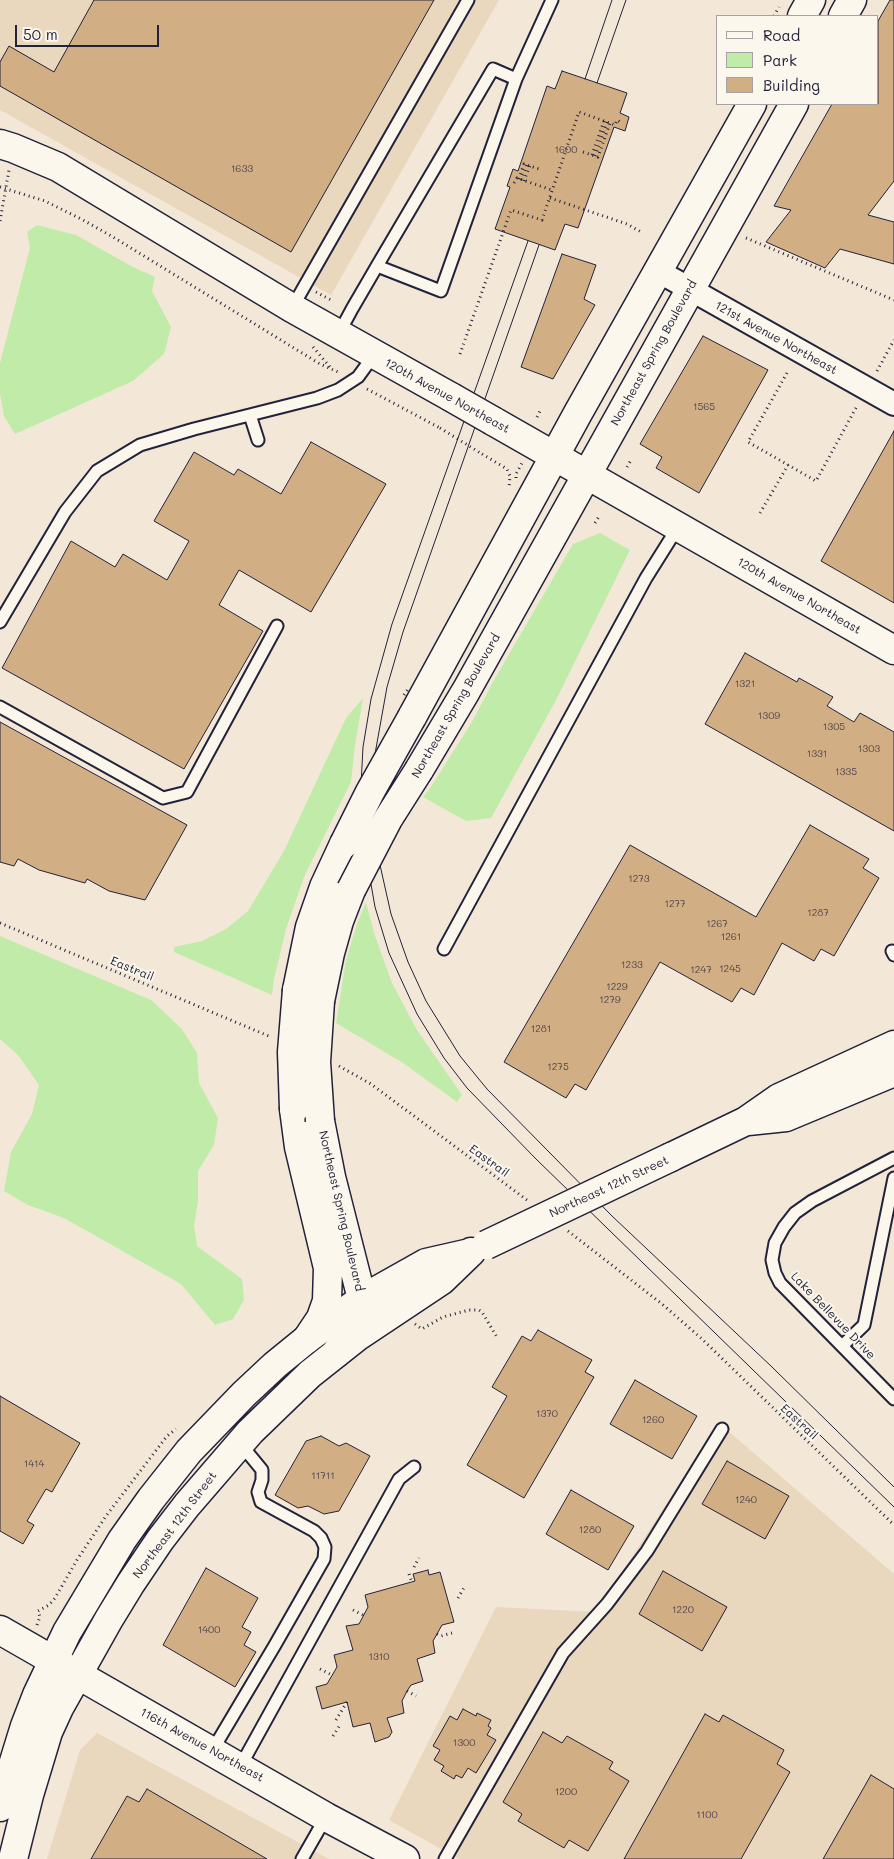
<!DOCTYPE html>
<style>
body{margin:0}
#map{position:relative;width:894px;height:1859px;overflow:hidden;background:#f3e8d7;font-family:Mali,sans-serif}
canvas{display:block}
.legend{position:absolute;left:716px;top:15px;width:162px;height:90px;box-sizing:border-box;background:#fbf7ec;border:1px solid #a4a2a5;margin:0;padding:6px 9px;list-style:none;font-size:15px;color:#22223b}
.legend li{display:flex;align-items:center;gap:10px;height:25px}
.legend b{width:25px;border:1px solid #a4a2a5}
.scale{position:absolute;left:15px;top:25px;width:144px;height:22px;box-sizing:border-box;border:2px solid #22223b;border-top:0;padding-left:6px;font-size:15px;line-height:18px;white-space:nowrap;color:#22223b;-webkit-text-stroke:4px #fbf7ec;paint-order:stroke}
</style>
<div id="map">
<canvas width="894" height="1859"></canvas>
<ul class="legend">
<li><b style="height:6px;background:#fbf7ec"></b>Road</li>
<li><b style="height:14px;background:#c1eba8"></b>Park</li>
<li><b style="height:14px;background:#d2ae84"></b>Building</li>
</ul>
<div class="scale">50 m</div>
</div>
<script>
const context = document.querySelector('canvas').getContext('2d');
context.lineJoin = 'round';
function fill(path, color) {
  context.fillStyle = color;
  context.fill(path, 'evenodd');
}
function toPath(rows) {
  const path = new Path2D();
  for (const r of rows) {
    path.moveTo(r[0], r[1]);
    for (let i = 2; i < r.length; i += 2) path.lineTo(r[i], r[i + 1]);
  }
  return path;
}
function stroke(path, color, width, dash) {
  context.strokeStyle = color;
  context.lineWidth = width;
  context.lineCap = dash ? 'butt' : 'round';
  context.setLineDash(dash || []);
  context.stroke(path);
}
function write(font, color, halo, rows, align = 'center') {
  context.font = font + ' Mali,sans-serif';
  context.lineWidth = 4;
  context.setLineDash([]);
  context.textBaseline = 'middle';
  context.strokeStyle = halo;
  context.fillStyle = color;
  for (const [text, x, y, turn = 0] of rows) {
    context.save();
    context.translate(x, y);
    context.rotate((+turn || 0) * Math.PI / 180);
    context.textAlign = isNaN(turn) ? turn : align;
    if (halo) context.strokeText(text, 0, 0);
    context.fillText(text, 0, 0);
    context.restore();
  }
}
fill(toPath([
 [0,0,499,0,331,295,0,110],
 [719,1423,894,1574,894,1859,459,1859,389,1820,496,1607,596,1612],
 [97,1733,329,1859,47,1859,80,1750]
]), '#e9d7be');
fill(toPath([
 [37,225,76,235,133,267,155,277,152,291,171,327,164,354,133,381,15,434,4,416,0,393,0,363,30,248,27,232],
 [600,533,630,550,555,702,491,818,466,821,423,797,431,787,473,720,494,680,573,544],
 [363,698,355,745,351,782,304,877,286,929,274,979,272,995,174,952,174,947,202,941,226,929,248,911,284,851,346,718],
 [366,902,374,933,392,983,417,1030,462,1095,457,1102,403,1063,336,1023,346,960,357,924],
 [0,936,151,1000,182,1029,197,1053,199,1083,218,1118,214,1145,198,1171,198,1201,194,1226,197,1246,242,1279,244,1300,233,1319,215,1325,181,1284,64,1218,28,1205,4,1191,11,1152,32,1114,39,1085,18,1055,0,1039]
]), '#c1eba8');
const building = toPath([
 [94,0,434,0,291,252,0,86,0,62,9,46,54,72,94,0],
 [890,0,894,0,894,181,868,215,894,222,894,264,840,249,825,268,766,242,791,210,774,206,832,104,878,104,878,21,890,0],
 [562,71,627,93,620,113,629,117,625,131,614,127,578,228,565,224,555,250,495,229,510,187,507,186,513,169,518,171,547,86,555,89,562,71],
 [562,254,596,265,584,299,595,305,553,379,521,367,562,254],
 [703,336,768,370,699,493,656,468,662,457,640,444,703,336],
 [894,431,894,603,821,561,894,431],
 [311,442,386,484,311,612,239,570,219,605,263,631,184,769,2,668,71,541,115,567,123,554,167,580,189,541,154,521,194,452,234,475,238,469,281,494,311,442],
 [745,653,797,682,799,678,833,697,827,706,854,722,860,713,894,732,894,831,705,724,745,653],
 [0,722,187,825,145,900,109,891,87,879,85,883,39,870,18,859,14,866,0,862,0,722],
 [810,825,869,859,863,868,879,878,834,956,821,949,814,961,782,943,754,995,741,988,732,1002,660,962,586,1090,575,1084,566,1098,504,1062,630,845,756,917,810,825],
 [538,1330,592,1360,585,1372,594,1377,524,1498,467,1465,507,1396,492,1387,522,1336,531,1341,538,1330],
 [635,1380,697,1416,672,1459,610,1424,635,1380],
 [0,1396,80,1443,52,1492,46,1489,27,1521,34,1525,23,1544,0,1531,0,1396],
 [321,1436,339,1446,346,1443,370,1456,339,1511,324,1514,308,1506,298,1508,275,1495,306,1441,321,1436],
 [727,1461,789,1496,765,1539,702,1504,727,1461],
 [571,1490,634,1526,608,1570,546,1534,571,1490],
 [206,1568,258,1598,242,1627,251,1632,244,1645,256,1652,235,1687,163,1645,206,1568],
 [428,1570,429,1575,440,1572,454,1622,442,1625,433,1641,435,1653,417,1659,423,1681,411,1685,407,1691,402,1701,404,1713,387,1718,392,1732,389,1737,375,1742,370,1723,353,1727,347,1702,322,1709,316,1687,327,1684,337,1667,334,1655,353,1650,346,1626,359,1624,368,1607,365,1595,415,1581,413,1574,428,1570],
 [663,1571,727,1607,702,1651,639,1614,663,1571],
 [463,1709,476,1716,477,1713,491,1720,488,1726,491,1728,487,1735,496,1740,476,1773,468,1768,462,1778,456,1775,454,1779,441,1771,444,1766,434,1760,440,1750,433,1746,450,1716,457,1720,463,1709],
 [705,1714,719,1722,723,1715,784,1750,777,1764,790,1772,741,1859,624,1859,705,1714],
 [543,1732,562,1743,567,1736,613,1762,609,1769,629,1781,588,1851,569,1840,564,1848,518,1821,522,1814,503,1802,543,1732],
 [871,1775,894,1789,894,1859,823,1859,871,1775],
 [147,1789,267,1859,91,1859,127,1796,139,1802,147,1789]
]);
fill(building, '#d2ae84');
stroke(building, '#22223b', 1);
const lane = toPath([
 [516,79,552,0],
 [292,308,468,0],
 [338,335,352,309,377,266,493,69,516,79,441,291,377,266],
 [250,415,258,440],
 [0,622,65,512,97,471,140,445,194,429,317,398,338,390,358,377,374,355],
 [0,707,163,798,187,792,277,626],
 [444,949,646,578,678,527],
 [892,951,894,955],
 [894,1158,812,1201,795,1213,784,1227,775,1243,772,1260,775,1273,780,1283,894,1399],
 [842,1346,864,1325,894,1178],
 [212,1751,275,1645,324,1559,325,1547,321,1538,314,1531,261,1502,258,1492,262,1480,262,1470,248,1453,238,1445],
 [240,1767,399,1479,414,1467],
 [302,1859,326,1817],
 [445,1859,563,1653,607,1604,647,1551,722,1429]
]);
const street = toPath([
 [658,271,894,404]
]);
const secondary = toPath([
 [802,16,811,0],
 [843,16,852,0],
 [0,144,13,148,58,167,292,308,451,397],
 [493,421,894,650],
 [412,717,578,413,752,104],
 [419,770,466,691,794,104],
 [297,990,310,927,324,887,344,844],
 [320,1001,330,953,339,921,351,890],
 [294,1109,299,1147,328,1268,327,1301,321,1318,307,1339],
 [320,1121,331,1177,362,1299,354,1325,336,1353],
 [0,1630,326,1817,405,1859]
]);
const primary = toPath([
 [748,1121,786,1117,894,1072],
 [671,1157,746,1121,779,1098,894,1045],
 [0,1807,25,1726,37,1695,67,1632,122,1540,151,1499,189,1451,244,1394,275,1365,307,1339,362,1299,426,1263,470,1253],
 [13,1859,29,1795,48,1732,59,1708,109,1619,131,1583,160,1540,187,1505,250,1432,310,1374,358,1336,442,1280,471,1252]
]);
stroke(lane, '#22223b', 15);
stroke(street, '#22223b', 26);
stroke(secondary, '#22223b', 31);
stroke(primary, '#22223b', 31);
stroke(toPath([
 [774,16,779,7],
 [583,152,598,157,610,123],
 [592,155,604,121],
 [595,156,607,122],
 [519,179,524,164,542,170],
 [521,180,527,164],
 [524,181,530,165],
 [514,183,517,178,552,190],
 [0,187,45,201,83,220,113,237,320,364,338,372],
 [550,198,627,224,641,232],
 [0,221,9,170],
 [746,238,894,300],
 [316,292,331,300],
 [313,347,330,367],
 [460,354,511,210,542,220,579,112,615,125,617,120,620,122],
 [877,371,894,340],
 [787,373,748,442,816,481,857,406],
 [367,389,440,428],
 [537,417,540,411],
 [482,454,507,469,510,476,509,488],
 [627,467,631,460],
 [516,478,516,474,522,463],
 [760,513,788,465],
 [595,523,600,515],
 [0,923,271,1037],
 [339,1066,371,1084,527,1200],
 [568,1231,662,1304,702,1339,894,1525],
 [415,1324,422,1329,443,1317,469,1310,479,1310,482,1312,498,1339],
 [414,1567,419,1558],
 [409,1574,412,1582],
 [458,1598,465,1586],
 [353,1610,363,1615],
 [37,1625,40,1617,38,1611,49,1605,55,1598,77,1560,106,1516,167,1436,176,1429],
 [437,1634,441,1636,452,1633],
 [320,1669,332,1675],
 [407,1691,416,1696],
 [336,1720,347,1702],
 [333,1736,340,1725]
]), '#22223b', 3, [1, 4]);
stroke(lane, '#fbf7ec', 11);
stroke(street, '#fbf7ec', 22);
stroke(secondary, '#fbf7ec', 28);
stroke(primary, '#fbf7ec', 28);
stroke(toPath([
 [585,79,612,0],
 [597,83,626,0],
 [528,241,392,624,371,699,363,747,361,785,365,850,375,907,389,953,417,1014,444,1058,467,1088,536,1159,894,1507],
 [539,245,403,632,387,687,375,754,374,789,380,865,391,914,408,962,426,1001,460,1056,487,1089,612,1216,772,1367,894,1487]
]), '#22223b', 1);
const secondaryBridge = toPath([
 [451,397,493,421],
 [344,844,370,792,412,717],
 [351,890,388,819,419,770],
 [320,1001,316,1062,320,1121],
 [294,1109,292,1052,297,990]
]);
const primaryBridge = toPath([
 [486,1245,671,1157]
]);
stroke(secondaryBridge, '#22223b', 31, []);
stroke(primaryBridge, '#22223b', 31, []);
stroke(toPath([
 [440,428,482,454],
 [404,695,408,689]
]), '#22223b', 3, [1, 4]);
stroke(secondaryBridge, '#fbf7ec', 28);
stroke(primaryBridge, '#fbf7ec', 28);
write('10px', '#4e454d', null, [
 ["1600",566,150],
 ["1633",242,169],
 ["1565",704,407],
 ["1321",745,684],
 ["1309",769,716],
 ["1305",834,727],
 ["1303",869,749],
 ["1331",817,754],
 ["1335",846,772],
 ["1273",639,879],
 ["1277",675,904],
 ["1287",818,913],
 ["1267",717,924],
 ["1261",731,937],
 ["1233",632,965],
 ["1245",730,969],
 ["1247",701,970],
 ["1229",617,987],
 ["1279",610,1000],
 ["1281",541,1029],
 ["1275",558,1067],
 ["1370",547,1414],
 ["1260",653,1420],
 ["1414",34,1464],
 ["11711",323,1476],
 ["1240",746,1500],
 ["1280",590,1530],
 ["1220",683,1610],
 ["1400",209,1630],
 ["1310",379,1657],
 ["1300",464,1743],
 ["1200",566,1792],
 ["1100",707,1815]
]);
write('12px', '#22223b', '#fbf7ec', [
 ["121st Avenue Northeast",776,338,29],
 ["Northeast Spring Boulevard",654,353,-61],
 ["120th Avenue Northeast",447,396,29],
 ["120th Avenue Northeast",799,596,30],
 ["Northeast Spring Boulevard",456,706,-60],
 ["Eastrail",132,969,22],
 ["Eastrail",489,1161,36],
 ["Northeast 12th Street",609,1187,-25],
 ["Northeast Spring Boulevard",341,1211,77],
 ["Lake Bellevue Drive",833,1316,46],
 ["Eastrail",799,1422,43],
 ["Northeast 12th Street",175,1525,-53],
 ["116th Avenue Northeast",202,1745,29]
]);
</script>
